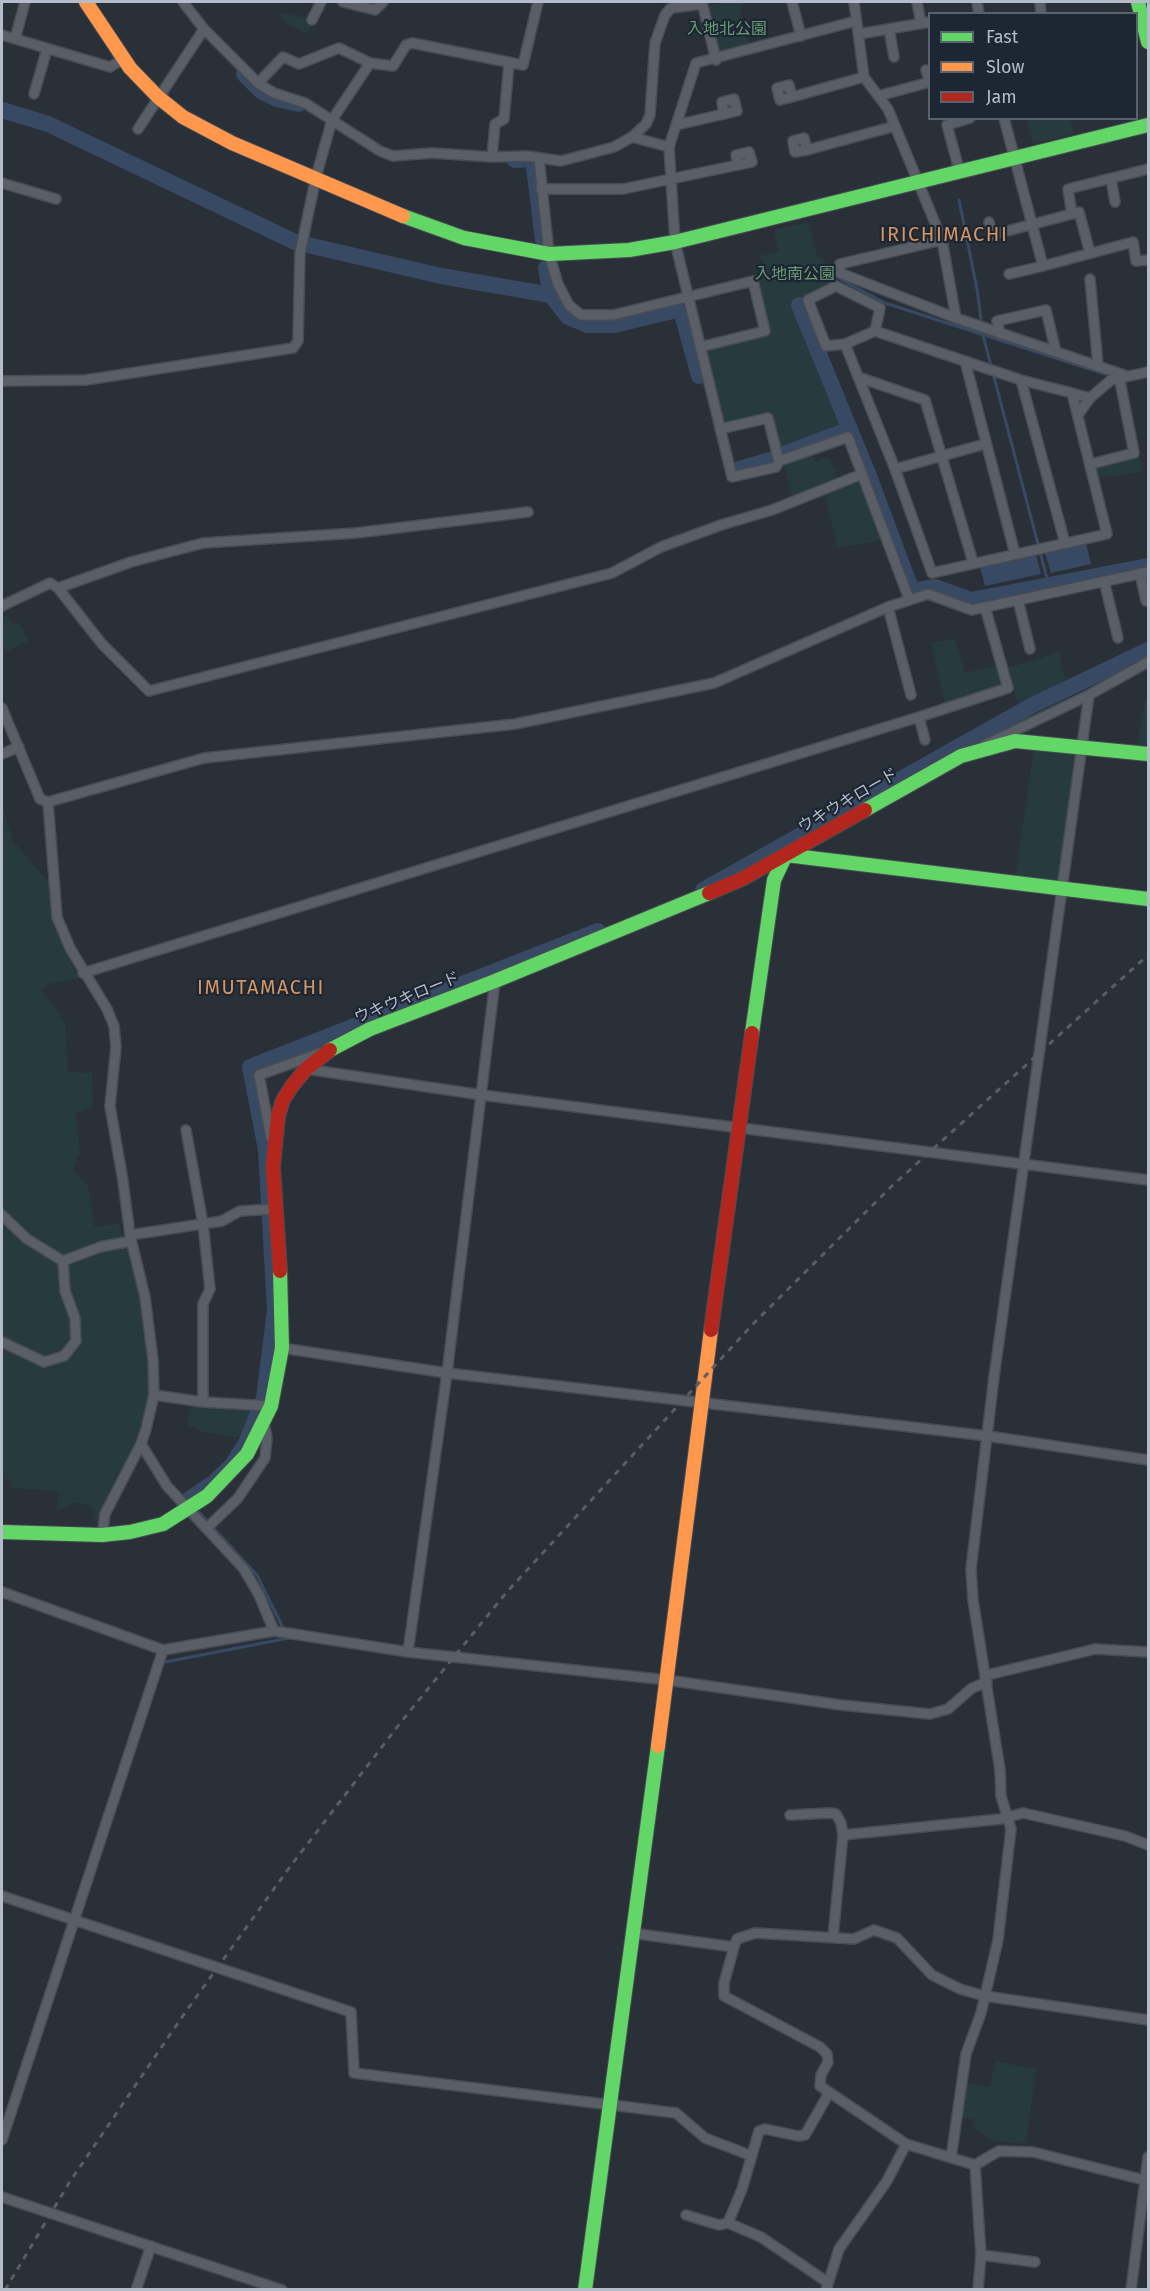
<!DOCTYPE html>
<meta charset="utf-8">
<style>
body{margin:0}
#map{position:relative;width:1150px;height:2291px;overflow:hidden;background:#2a3038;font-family:"Fira Sans",sans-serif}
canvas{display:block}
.frame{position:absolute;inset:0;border:3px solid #b4bcc9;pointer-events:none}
.legend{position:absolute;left:928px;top:12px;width:210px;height:108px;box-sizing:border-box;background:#1d2633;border:2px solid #59626f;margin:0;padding:8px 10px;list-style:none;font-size:18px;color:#b4bcc9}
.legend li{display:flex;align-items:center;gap:12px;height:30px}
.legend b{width:30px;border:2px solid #59626f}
</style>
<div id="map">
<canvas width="1150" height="2291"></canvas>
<div class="frame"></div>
<ul class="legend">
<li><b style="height:8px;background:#63d668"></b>Fast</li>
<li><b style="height:8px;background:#ff974d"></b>Slow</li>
<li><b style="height:8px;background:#b3261e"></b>Jam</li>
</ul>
</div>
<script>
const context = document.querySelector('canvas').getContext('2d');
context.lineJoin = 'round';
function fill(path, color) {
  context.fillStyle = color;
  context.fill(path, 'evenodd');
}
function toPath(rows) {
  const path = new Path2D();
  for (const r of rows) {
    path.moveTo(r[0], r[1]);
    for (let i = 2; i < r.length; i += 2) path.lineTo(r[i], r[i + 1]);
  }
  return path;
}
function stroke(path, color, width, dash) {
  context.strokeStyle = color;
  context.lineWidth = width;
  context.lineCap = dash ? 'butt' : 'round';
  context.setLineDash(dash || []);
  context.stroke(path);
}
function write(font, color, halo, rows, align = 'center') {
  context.font = font + ' "Fira Sans","Noto Sans JP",sans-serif';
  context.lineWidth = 4.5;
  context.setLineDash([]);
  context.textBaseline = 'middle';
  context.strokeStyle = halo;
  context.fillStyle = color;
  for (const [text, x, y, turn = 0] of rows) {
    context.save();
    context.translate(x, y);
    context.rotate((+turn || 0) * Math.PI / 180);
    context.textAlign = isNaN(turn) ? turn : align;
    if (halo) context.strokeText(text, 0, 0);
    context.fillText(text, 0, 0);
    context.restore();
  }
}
fill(toPath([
 [724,2,745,2,740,11,750,50,716,60,703,7],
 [280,13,314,19,308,33,288,25],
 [1027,119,1070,119,1074,134,1033,144],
 [808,222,817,256,831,266,840,264,840,273,836,286,796,304,844,426,777,452,768,419,720,429,700,347,765,331,753,281,766,277,761,256,778,252,774,230],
 [812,455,815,461,829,457,837,478,792,496,784,464],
 [1139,455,1142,472,1099,478,1096,465],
 [861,479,884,540,838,548,824,493],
 [6,615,12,625,19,622,29,640,2,654,2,617],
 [955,639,965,673,998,665,1004,687,945,703,931,643],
 [1059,652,1066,685,1018,706,1008,668],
 [1145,700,1148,701,1148,746,1137,745],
 [1034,748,1079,750,1058,884,1015,878],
 [2,805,13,841,51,884,57,932,80,977,50,984,41,990,65,1022,68,1072,92,1073,93,1108,76,1113,80,1151,73,1171,88,1186,95,1227,118,1223,131,1256,143,1302,149,1394,137,1441,95,1524,92,1506,76,1502,57,1511,58,1491,10,1488,11,1480,2,1479],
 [190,1406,263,1410,252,1432,245,1437,234,1437,200,1431,187,1424],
 [995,2061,1036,2069,1026,2144,995,2141,973,2128,974,2119,962,2118,967,2083,990,2087]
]), '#273a3e');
fill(toPath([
 [1086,544,1091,564,1051,573,1045,553],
 [1036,555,1041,574,985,586,980,567]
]), '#384963');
stroke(toPath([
 [959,200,977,289,983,335,1049,586],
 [840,279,885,303,1105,374],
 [195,1508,257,1575,284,1630],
 [165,1662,289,1638,287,1635]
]), '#384963', 3);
stroke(toPath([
 [244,74,261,91,277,99,299,104],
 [2,110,48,124,295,242,441,276,551,295,568,317,587,325,614,325,677,310,682,314,699,376],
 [515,160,533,159,543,240],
 [546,268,551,295],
 [799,305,869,476,912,591,935,587,971,600,1148,566],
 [784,454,850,429],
 [739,469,774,459],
 [703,890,1031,706,1148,650],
 [188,1500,214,1482,233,1464,247,1441,264,1398,275,1310,266,1150,250,1067,598,931]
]), '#384963', 16);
const street = toPath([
 [183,2,204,29,258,83,274,93,305,103,380,151,393,156,432,153,492,157,527,156,561,161,614,147,632,137,646,124,650,115,655,43,665,15,671,8,702,4],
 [343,2,375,10,383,2],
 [702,2,716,60],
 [792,2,801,36],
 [854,2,864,77,888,109,942,240,956,318],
 [917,2,921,23],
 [977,2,979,14],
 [1040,2,1041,14],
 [312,20,321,2],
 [889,29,894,57],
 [859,34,930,22],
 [2,35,110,67,123,59],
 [15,39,25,2],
 [258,83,283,57,299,64,339,48,370,63],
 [34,94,47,49],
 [878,96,930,82,926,70],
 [792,97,789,85,777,88,780,100,792,97,864,77],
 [1004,118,1043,266,1133,242,1136,261,1148,260],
 [676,125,737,111,734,99,722,102,724,114],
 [138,129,204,29],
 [632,137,669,147],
 [807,150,804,138,793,141,795,152,807,150,895,126],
 [492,157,495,124,504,119,509,64],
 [539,158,549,254,558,284,569,305,581,315,613,315,753,281,765,331,700,347],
 [960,173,947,125,970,118],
 [1111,179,1115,202],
 [2,183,56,199],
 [541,189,623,189,752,162,749,152,736,155,738,165],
 [1072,214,1068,189,1148,169],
 [989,222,992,235,1079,212,1090,253],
 [942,240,840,264,840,273,956,318,1124,375],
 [1009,274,1043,266],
 [1090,279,1098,365],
 [1000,334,997,321,1046,310,1056,352],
 [845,344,826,346,808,300,836,286,880,308,875,331],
 [965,361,1015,554],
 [858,377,925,400,973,562],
 [1021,380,1065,543],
 [2,381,86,380,293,348,298,341,300,253,316,177,332,120,370,63,393,66,406,45,412,43,523,65,538,2],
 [1072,393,1107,534,932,573,895,469,845,344,875,331,1021,380,1072,393,1090,398],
 [1078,415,1090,398,1111,380,1148,372],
 [720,429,768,418,779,461,848,437,862,474],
 [779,461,776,467,732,477,675,242,669,147,696,63,856,21],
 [1091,464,1134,453,1119,376],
 [895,469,985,444],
 [1140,573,1146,601],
 [1104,581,1118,638],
 [58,588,131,562,203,543,356,533,528,512],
 [1018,600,1030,649],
 [2,606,50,583,58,588,102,644,149,691,612,573,661,547,721,525,772,510,862,474,909,599],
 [888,607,911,695],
 [2,708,40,799,48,802,204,758,515,724,714,683,888,607,928,594,972,610,1148,572],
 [925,740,919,717,1008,688,985,607],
 [985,745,1089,695,1148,662],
 [2,754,19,747],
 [48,802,57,917,70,948,107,1009,114,1026,116,1047,110,1106,123,1181,130,1235,145,1297,153,1360,154,1395,146,1429,141,1444,105,1514,102,1535],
 [83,973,919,717],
 [306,1069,482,1095,1148,1180],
 [186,1130,203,1224,210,1289,203,1304,203,1402],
 [271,1138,259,1075,323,1052],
 [2,1215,27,1239,63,1261,100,1247,131,1241],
 [130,1235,222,1221,240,1211,276,1209],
 [2,1342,44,1362,64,1356,76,1341,75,1318,65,1291,63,1261],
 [282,1348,447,1373,988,1436,1148,1460],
 [154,1395,203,1402,271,1406],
 [141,1444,167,1486,244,1569,259,1595,274,1631],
 [208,1527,238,1498,265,1458,267,1438,264,1423],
 [2,1592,163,1650,274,1631,408,1652,667,1680,841,1705,930,1714,948,1709,972,1688,987,1682],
 [408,1652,447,1373,495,981],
 [987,1675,1095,1649,1148,1652],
 [790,1815,830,1813,836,1814,841,1823,843,1835,833,1937],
 [843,1835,1001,1819,1023,1813,1125,1836,1148,1845],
 [2,1896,351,2012,354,2073,676,2113,705,2138,752,2156],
 [631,1933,734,1947,724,1983,724,1996,820,2047,827,2054,828,2062,821,2075,820,2086,906,2144,975,2165,999,2151,1033,2152,1148,2181],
 [734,1947,737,1939,755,1933,854,1939,874,1930,897,1938,932,1975,960,1989,985,1996,1148,2020],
 [2,2140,163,1650],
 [951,2158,966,2054,981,2013,998,1940,1011,1829,1001,1796,1000,1770,973,1600,971,1569,994,1377,1089,695],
 [975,2165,981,2255,978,2290],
 [2,2197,282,2290],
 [686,2215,719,2225,728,2223,742,2189,759,2131,765,2129,798,2136,805,2135,829,2093],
 [728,2223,761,2237,827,2282],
 [981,2255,1035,2262],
 [136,2290,151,2246],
 [826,2290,839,2249,887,2181,906,2144],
 [1131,2290,1148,2157]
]);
const fast = toPath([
 [1138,2,1148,42],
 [403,216,464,238,549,254,629,250,675,242,1148,125],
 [865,810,961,756,1015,741,1148,754],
 [752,1033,774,880,786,855,1148,899],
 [330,1050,370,1029,495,981,709,893],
 [2,1532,102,1535,130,1532,163,1524,207,1496,247,1454,271,1406,282,1348,280,1271],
 [585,2290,658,1746]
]);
const slow = toPath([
 [86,2,130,68,158,97,183,117,232,143,403,216],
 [658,1746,711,1330]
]);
const jam = toPath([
 [709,893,742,879,865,810],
 [280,1271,273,1167,278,1116,283,1100,292,1086,306,1069,330,1050],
 [711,1330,752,1033]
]);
stroke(street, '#484c53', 12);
stroke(fast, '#484c53', 16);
stroke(slow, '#484c53', 16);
stroke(jam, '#484c53', 16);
stroke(street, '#5a5e66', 9);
stroke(fast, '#63d668', 14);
stroke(slow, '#ff974d', 14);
stroke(jam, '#b3261e', 14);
stroke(toPath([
 [5,2290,69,2183,182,2017,289,1868,401,1722,506,1593,753,1324,893,1185,1148,955]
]), '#595d64', 3, [6, 6]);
write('16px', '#6b9a76', '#1d2633', [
 ["入地北公園",727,30],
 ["入地南公園",795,275]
]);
write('16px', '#b4bcc9', '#1d2633', [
 ["ウキウキロード",848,801,-30],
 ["ウキウキロード",407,998,-22]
]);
context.letterSpacing = '1.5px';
write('20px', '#d59563', '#1d2633', [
 ["IRICHIMACHI",944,235],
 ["IMUTAMACHI",261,988]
]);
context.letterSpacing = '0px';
</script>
